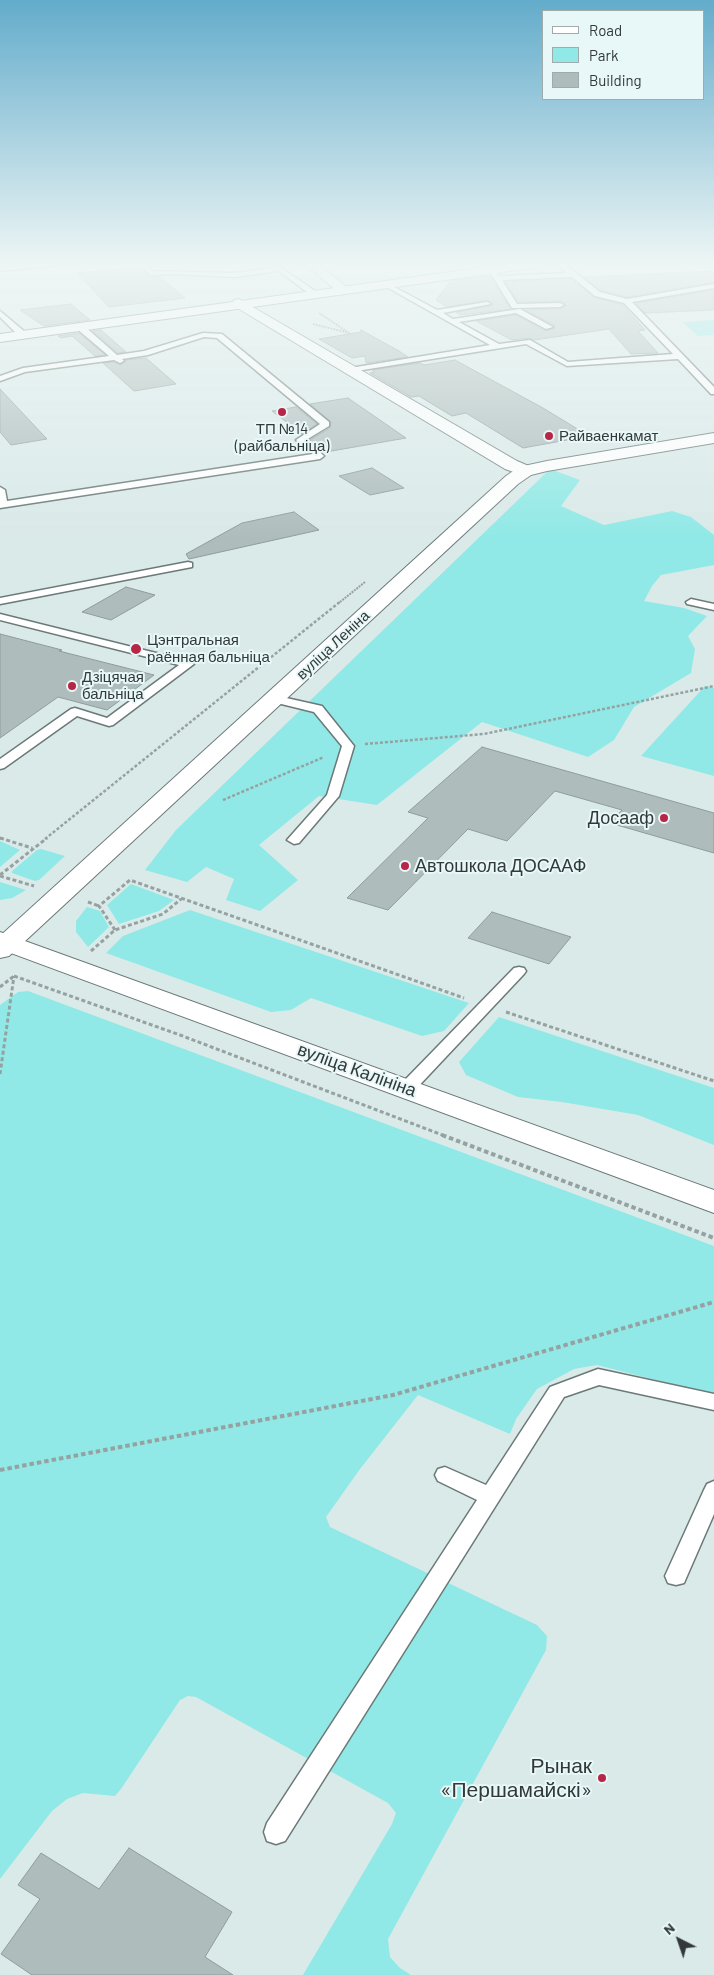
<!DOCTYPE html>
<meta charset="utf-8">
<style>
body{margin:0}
#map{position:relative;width:714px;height:1975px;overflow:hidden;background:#daeae9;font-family:Barlow,sans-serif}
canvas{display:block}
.legend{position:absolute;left:542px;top:10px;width:162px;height:90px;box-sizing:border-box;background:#e8f7f7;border:1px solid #a0abab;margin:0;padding:6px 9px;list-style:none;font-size:15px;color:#333939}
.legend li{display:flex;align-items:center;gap:10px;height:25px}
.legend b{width:25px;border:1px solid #a0abab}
.north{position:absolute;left:654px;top:1915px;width:50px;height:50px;-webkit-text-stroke:4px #e8f7f7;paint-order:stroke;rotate:319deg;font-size:14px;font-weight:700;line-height:20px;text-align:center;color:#333939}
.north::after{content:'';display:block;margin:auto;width:18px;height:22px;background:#333939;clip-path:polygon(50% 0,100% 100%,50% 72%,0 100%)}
</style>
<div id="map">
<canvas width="714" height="1975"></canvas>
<ul class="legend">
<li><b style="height:6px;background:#fff"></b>Road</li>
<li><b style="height:14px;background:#90e9e6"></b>Park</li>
<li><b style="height:14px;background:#aebdbc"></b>Building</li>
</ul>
<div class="north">N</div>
</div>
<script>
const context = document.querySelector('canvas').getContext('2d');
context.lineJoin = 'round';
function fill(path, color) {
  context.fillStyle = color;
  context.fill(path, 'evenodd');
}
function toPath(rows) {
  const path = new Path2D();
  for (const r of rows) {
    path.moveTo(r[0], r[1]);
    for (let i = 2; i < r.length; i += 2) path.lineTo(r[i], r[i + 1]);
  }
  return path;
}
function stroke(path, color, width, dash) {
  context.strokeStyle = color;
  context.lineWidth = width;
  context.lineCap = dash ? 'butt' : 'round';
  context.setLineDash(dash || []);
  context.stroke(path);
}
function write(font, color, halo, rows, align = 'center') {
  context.font = font + ' Barlow,sans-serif';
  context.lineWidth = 4;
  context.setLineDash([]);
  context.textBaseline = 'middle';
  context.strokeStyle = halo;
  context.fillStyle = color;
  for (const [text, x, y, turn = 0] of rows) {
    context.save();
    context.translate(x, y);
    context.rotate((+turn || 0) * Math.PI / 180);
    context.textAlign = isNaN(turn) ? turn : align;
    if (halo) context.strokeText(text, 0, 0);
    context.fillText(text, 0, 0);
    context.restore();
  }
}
fill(toPath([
 [714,320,714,335,698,336,682,322],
 [550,469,580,480,561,506,604,525,672,511,691,517,714,535,714,565,661,575,652,586,644,601,684,608,707,616,688,636,695,649,691,673,634,707,614,740,588,757,482,722,377,805,319,796,259,845,298,880,260,911,226,900,234,879,206,867,187,882,145,870,176,830],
 [705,686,714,688,714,776,641,756],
 [0,841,20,850,0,867],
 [41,849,65,856,39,880,35,881,12,873,12,871,37,850],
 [0,882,26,890,12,898,0,900],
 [131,884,174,900,159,911,119,924,107,905],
 [87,907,100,911,109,927,88,947,76,932,76,921],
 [190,910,469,1003,444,1031,422,1036,311,998,291,1010,271,1012,106,953,123,936],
 [28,991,714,1246,714,1395,597,1365,574,1369,537,1389,516,1419,510,1434,418,1395,360,1469,326,1517,330,1527,537,1625,547,1636,546,1650,388,1939,390,1957,400,1968,411,1975,303,1975,392,1824,396,1813,388,1803,196,1697,188,1696,180,1700,121,1789,115,1796,83,1793,67,1799,52,1811,0,1879,0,1005,18,992],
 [499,1017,714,1088,714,1145,638,1115,562,1102,518,1097,466,1075,459,1062]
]), '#90e9e6');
const building = toPath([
 [139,267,150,276,159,276,185,298,109,307,77,273,139,267],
 [714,271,714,282,627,297,601,290,584,277,714,271],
 [490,276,510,309,460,315,456,312,491,306,493,303,487,300,447,307,436,300,451,281,490,276],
 [571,279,594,297,623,305,645,330,638,331,658,353,631,354,609,329,534,340,530,338,512,340,476,321,516,315,545,331,554,329,554,325,525,310,560,309,566,306,565,303,560,301,518,302,505,282,571,279],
 [714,290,714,310,645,313,636,303,714,290],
 [71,304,90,320,44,326,20,310,71,304],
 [101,330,126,352,118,353,93,331,101,330],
 [361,330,399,351,408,357,366,363,365,356,352,358,319,339,361,332,361,330],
 [79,333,105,355,95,356,72,336,61,338,58,336,79,333],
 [146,358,176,384,134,391,103,363,114,362,121,365,126,360,146,358],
 [455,360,543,408,589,436,523,448,466,413,452,416,419,396,411,397,370,373,375,372,372,370,420,363,424,365,455,360],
 [0,389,47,439,11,445,0,432,0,389],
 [348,398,406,438,326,452,310,440,330,428,331,422,310,404,348,398],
 [296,407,317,424,302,434,272,411,296,407],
 [372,468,404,488,370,495,339,476,372,468],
 [294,512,319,530,189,559,186,554,242,523,294,512],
 [126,587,155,595,111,620,82,612,126,587],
 [0,634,62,650,59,651,154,675,107,710,58,697,0,738,0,634],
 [482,747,714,813,714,853,610,823,622,810,555,791,507,841,468,829,388,910,347,898,428,818,408,812,482,747],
 [492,912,571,937,549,964,468,938,492,912],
 [129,1848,232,1912,205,1957,233,1975,32,1975,1,1954,40,1899,18,1885,41,1853,99,1889,129,1848]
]);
fill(building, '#aebdbc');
stroke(building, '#8e9d9c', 1);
const service = toPath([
 [44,263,64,263,61,265,0,271,0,267,44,263],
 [138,263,144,263,153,271,235,273,280,267,318,293,311,295,279,271,235,277,172,274,151,275,138,263],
 [556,263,563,263,600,292,627,299,714,284,714,288,632,302,714,387,714,394,711,394,678,359,567,366,526,344,350,372,346,370,350,368,490,345,383,285,382,284,385,282,437,310,487,302,491,304,443,313,453,319,520,309,553,327,546,329,516,313,459,322,499,344,530,340,568,362,673,354,624,303,595,296,572,277,502,280,517,304,560,303,564,305,560,307,515,308,512,308,488,269,493,268,499,276,567,273,556,263],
 [0,311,25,332,25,336,19,336,0,317,0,311],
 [76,324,82,324,117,355,144,351,203,333,222,334,329,422,329,426,306,440,324,456,320,459,0,508,0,487,5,490,7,501,313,454,296,440,320,424,217,338,204,337,148,355,122,359,124,361,120,363,114,360,25,372,0,381,0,376,23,368,109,356,76,328,76,324],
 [188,562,192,563,192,567,0,604,0,598,188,562],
 [691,599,714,604,714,610,687,604,686,602,691,599],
 [0,614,192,662,194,664,113,725,109,726,77,716,4,768,0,769,0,759,71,709,75,708,107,718,179,665,0,620,0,614],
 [273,695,322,706,354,746,339,796,299,843,294,844,287,840,327,795,342,746,314,712,269,701,267,699,269,697,273,695],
 [519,967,524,968,526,971,524,974,413,1092,407,1093,401,1092,399,1088,401,1084,514,968,519,967],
 [598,1369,714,1394,714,1410,599,1385,564,1397,285,1841,276,1844,267,1841,264,1832,267,1823,477,1500,438,1481,435,1475,438,1469,445,1467,486,1485,550,1387,598,1369],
 [714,1481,714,1514,687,1576,684,1583,676,1585,668,1583,665,1576,704,1490,707,1484,714,1481]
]);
const minor = toPath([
 [304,263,317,263,349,289,348,292,338,292,304,263],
 [239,299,517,461,531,467,533,471,531,475,525,476,505,469,234,306,232,303,234,300,239,299]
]);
const tertiary = toPath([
 [714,433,714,443,547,471,531,475,518,484,9,956,0,958,0,936,506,476,519,467,547,461,714,433]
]);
const secondary = toPath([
 [516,263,546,263,540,267,0,342,0,334,516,263],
 [0,932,714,1190,714,1213,0,949,0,932]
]);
stroke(service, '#6b7978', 3);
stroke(minor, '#6b7978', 2);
stroke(tertiary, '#6b7978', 2);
stroke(secondary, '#6b7978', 2);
stroke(toPath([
 [313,324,349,333,319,313],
 [340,602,365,582]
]), '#96a2a2', 2, [2, 1]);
stroke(toPath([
 [365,744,484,734,714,686],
 [223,800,324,757],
 [0,838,3,839],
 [45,839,341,601]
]), '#96a2a2', 2.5, [3, 2]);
stroke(toPath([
 [0,838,32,848],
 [0,875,47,838],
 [0,876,34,886],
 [88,902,99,906],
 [115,930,99,906,130,880,464,998],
 [91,951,115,930,163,914,181,899],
 [14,976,180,1035,445,1136],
 [0,987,14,976],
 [506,1012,714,1081],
 [0,1074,14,976]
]), '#96a2a2', 3, [4, 2.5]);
stroke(toPath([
 [442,1135,714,1238],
 [0,1470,393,1395,714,1302]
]), '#96a2a2', 4, [4.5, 3]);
fill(service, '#fff');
fill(minor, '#fff');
fill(tertiary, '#fff');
fill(secondary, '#fff');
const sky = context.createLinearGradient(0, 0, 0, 539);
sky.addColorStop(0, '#63accb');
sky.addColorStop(0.49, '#eef6f5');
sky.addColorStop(1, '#eef6f500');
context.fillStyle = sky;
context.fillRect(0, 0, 714, 539);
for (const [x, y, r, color] of [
 [282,412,5,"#b72547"],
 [549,436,5,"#b72547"],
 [136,649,6,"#b72547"],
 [72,686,5,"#b72547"],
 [664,818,5,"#b72547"],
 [405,866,5,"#b72547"],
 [602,1778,5,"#b72547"]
]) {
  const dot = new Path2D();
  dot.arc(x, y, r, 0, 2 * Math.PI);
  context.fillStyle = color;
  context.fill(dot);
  stroke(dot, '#e8f7f7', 2);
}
write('15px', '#333939', '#e8f7f7', [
 ["ТП №14",282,429,"center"],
 ["(райбальніца)",282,446,"center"],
 ["Райваенкамат",559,436],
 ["Цэнтральная",147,640],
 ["раённая бальніца",147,657],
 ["Дзіцячая",82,677],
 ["бальніца",82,694]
], 'left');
write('15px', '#333939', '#e8f7f7', [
 ["вуліца Леніна",333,645,-43]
]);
write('18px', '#333939', '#e8f7f7', [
 ["Досааф",654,818],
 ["Автошкола ДОСААФ",415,866,"left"]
], 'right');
write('18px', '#333939', '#e8f7f7', [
 ["вуліца Калініна",357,1070,20]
]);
write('21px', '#333939', '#e8f7f7', [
 ["Рынак",592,1766],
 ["«Першамайскі»",592,1790]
], 'right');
</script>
